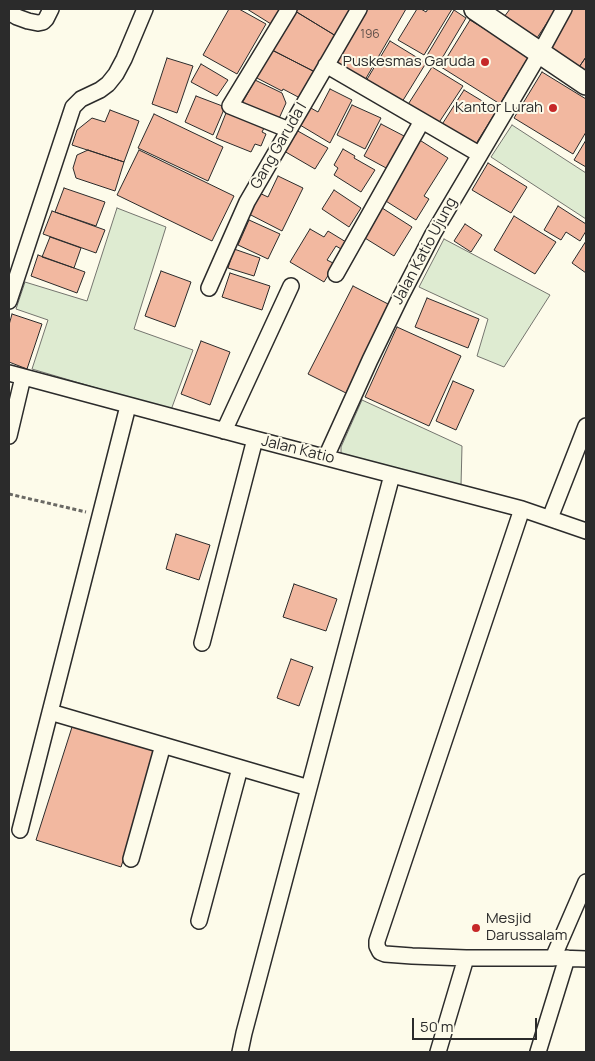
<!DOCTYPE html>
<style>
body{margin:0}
#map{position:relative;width:595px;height:1061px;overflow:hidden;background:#fdfbea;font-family:Manrope,sans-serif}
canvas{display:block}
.frame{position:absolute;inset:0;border:10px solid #2b2b2b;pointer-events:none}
.scale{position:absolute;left:412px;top:1018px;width:125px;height:22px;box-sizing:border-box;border:2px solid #2b2b2b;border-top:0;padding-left:6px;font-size:15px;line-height:18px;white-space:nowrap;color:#2b2b2b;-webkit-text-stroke:4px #fdfbea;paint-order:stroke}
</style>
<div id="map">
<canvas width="595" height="1061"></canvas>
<div class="frame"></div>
<div class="scale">50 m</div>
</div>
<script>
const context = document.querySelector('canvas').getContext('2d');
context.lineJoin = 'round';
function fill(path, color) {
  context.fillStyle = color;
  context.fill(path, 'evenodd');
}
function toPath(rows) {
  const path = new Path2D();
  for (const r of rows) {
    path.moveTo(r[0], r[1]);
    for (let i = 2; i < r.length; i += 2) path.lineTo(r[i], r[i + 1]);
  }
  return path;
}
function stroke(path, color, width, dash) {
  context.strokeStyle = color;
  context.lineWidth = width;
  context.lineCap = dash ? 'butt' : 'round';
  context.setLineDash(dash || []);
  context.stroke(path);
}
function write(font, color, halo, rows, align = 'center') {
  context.font = font + ' Manrope,sans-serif';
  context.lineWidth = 4;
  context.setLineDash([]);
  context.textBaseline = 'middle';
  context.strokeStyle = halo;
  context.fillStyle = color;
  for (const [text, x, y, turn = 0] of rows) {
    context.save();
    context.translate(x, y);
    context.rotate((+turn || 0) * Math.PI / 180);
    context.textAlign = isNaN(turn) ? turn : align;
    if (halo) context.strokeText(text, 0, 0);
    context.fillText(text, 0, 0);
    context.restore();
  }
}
const green = toPath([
 [512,125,586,173,586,219,491,157,512,125],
 [117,208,166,227,134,329,193,350,171,410,32,369,48,320,16,309,25,282,87,301,117,208],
 [444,239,550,295,504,367,477,356,488,319,419,287,444,239],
 [362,400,462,446,461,486,341,454,341,447,362,400]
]);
fill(green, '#deebd1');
stroke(green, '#74746e', 1);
const building = toPath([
 [229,9,239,9,266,24,237,74,203,55,229,9],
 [247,9,281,9,271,24,247,9],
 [297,9,351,9,336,36,295,11,297,9],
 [363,9,406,9,365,80,333,61,363,9],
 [417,9,421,9,426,12,428,9,452,9,424,55,398,40,417,9],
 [510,9,556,9,537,38,504,17,510,9],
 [572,9,586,9,586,57,577,70,546,49,572,9],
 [454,10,466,18,438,65,426,57,454,10],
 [295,11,336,36,315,72,272,50,295,11],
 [470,20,529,56,500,104,441,67,470,20],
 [390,41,426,63,402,102,366,81,390,41],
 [272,50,315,72,300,98,283,89,282,91,255,77,272,50],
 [586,57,586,76,577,70,586,57],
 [167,58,193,66,177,113,152,104,167,58],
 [201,64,228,80,217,96,191,82,201,64],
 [432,67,463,86,438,124,407,106,432,67],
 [542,72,586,99,586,132,573,154,514,118,542,72],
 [255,80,282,93,286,103,277,123,240,107,255,80],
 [330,89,352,100,330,143,300,125,309,107,318,112,330,89],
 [464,90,497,110,474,147,441,126,464,90],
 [196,96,225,107,213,135,185,122,196,96],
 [352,105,381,118,365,149,337,135,352,105],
 [228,108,265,126,262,132,266,134,261,146,255,144,251,152,216,138,228,108],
 [110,110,139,121,124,162,72,145,77,130,92,118,105,122,110,110],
 [154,114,223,147,208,181,138,148,154,114],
 [381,124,406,137,388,169,364,156,381,124],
 [296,130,328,148,315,169,284,151,296,130],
 [418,139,448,158,424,196,429,199,416,220,381,198,418,139],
 [586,140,586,167,574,160,586,140],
 [343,149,355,156,354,158,375,170,361,192,334,175,338,168,334,165,343,149],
 [88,150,124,162,115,191,76,178,73,168,77,155,88,150],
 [139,150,234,196,212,241,117,195,139,150],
 [488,163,527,187,511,213,472,190,488,163],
 [278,176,303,188,282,231,247,213,257,192,268,197,278,176],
 [64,188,105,202,96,226,55,212,64,188],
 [334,190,361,208,349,227,322,209,334,190],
 [379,206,412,227,394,256,360,235,379,206],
 [558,206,586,224,586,231,580,241,566,232,561,240,544,230,558,206],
 [52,211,105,230,96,253,43,234,52,211],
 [514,216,556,242,535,274,494,250,514,216],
 [249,220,280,234,268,259,238,245,249,220],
 [465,224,482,235,471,252,454,241,465,224],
 [310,229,324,237,328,231,346,242,341,249,336,246,327,260,335,264,324,282,290,262,310,229],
 [50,237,81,248,74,268,42,257,50,237],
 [586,241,586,273,572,263,586,241],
 [234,249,260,258,254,276,228,268,234,249],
 [38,255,85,272,77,293,31,276,38,255],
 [161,271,191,282,175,327,145,316,161,271],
 [230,273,270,286,262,310,222,297,230,273],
 [353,286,390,305,346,393,308,374,353,286],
 [427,298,479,319,468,348,415,327,427,298],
 [12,314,42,324,27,369,9,362,9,325,12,314],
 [397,327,461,356,429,426,365,397,397,327],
 [201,341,230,352,210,405,181,394,201,341],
 [453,381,474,390,456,430,436,421,453,381],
 [176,534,210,545,199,580,166,569,176,534],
 [294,584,337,599,326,631,283,617,294,584],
 [291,659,313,667,299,706,277,698,291,659],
 [73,724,158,751,121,867,36,840,73,724]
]);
fill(building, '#f2b8a0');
stroke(building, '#2b2b2b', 1);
const street = toPath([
 [289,9,230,106,289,130],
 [9,10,12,14,17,17,28,21,38,23,43,22,46,19,51,9],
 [326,65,479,154],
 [336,274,422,121],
 [209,288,247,202,359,9],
 [9,301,73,107,81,99,100,90,108,84,116,74,124,59,145,9],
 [9,373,255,439,522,509,586,531],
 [224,431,291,286],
 [9,436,23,377],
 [326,457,370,360,401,296,433,234,540,53,564,9],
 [522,509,377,941,377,946,380,952,385,954,412,956,466,958,553,958,586,882],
 [550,518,586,426],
 [202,643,255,439],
 [50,712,309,788],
 [20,830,128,406],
 [131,859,163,745],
 [199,921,240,768],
 [558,958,586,959],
 [240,1052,244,1033,392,475],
 [438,1052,466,958],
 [538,1052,567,958]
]);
const secondary = toPath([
 [475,9,586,84]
]);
stroke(street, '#2b2b2b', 18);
stroke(secondary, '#2b2b2b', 24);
stroke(toPath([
 [9,494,86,512]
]), '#6a6964', 3, [4, 2.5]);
stroke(street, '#fdfbea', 15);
stroke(secondary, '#fdfbea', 21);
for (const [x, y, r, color] of [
 [485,62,5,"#c62828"],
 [553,108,5,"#c62828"],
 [476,928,5,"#c62828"]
]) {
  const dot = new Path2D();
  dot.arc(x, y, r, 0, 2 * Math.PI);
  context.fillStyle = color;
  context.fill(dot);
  stroke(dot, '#fdfbea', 2);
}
write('12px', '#5d4e48', null, [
 ["196",370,35]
]);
write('15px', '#2b2b2b', '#fdfbea', [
 ["Puskesmas Garuda",475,62],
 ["Kantor Lurah",543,108],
 ["Mesjid",486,919,"left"],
 ["Darussalam",486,936,"left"]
], 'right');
write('15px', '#2b2b2b', '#fdfbea', [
 ["Gang Garuda I",279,146,-60],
 ["Jalan Katio Ujung",425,251,-62],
 ["Jalan Katio",298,450,14]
]);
</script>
